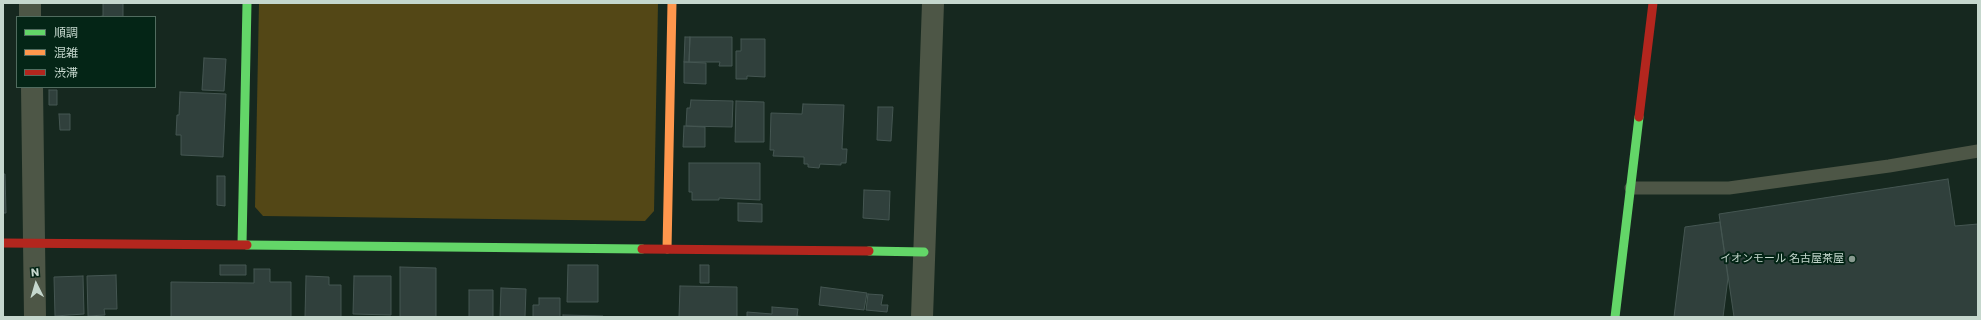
<!DOCTYPE html>
<meta charset="utf-8">
<style>
body{margin:0}
#map{position:relative;width:1981px;height:320px;overflow:hidden;background:#16281f;font-family:Poppins,"Noto Sans JP",sans-serif}
canvas{display:block}
.frame{position:absolute;inset:0;border:4px solid #c5d7cd;pointer-events:none}
.legend{position:absolute;left:16px;top:16px;width:140px;height:72px;box-sizing:border-box;background:#042516;border:1px solid #516c5f;margin:0;padding:5px 7px;list-style:none;font-size:12px;color:#c5d7cd}
.legend li{display:flex;align-items:center;gap:8px;height:20px}
.legend b{width:20px;border:1px solid #516c5f}
.north{position:absolute;left:16px;top:264px;width:40px;height:40px;-webkit-text-stroke:3px #042516;paint-order:stroke;rotate:355deg;font-size:11px;font-weight:700;line-height:16px;text-align:center;color:#c5d7cd}
.north::after{content:'';display:block;margin:auto;width:14px;height:18px;background:#c5d7cd;clip-path:polygon(50% 0,100% 100%,50% 72%,0 100%)}
</style>
<div id="map">
<canvas width="1981" height="320"></canvas>
<div class="frame"></div>
<ul class="legend">
<li><b style="height:5px;background:#63d668"></b>順調</li>
<li><b style="height:5px;background:#ff974d"></b>混雑</li>
<li><b style="height:5px;background:#b3261e"></b>渋滞</li>
</ul>
<div class="north">N</div>
</div>
<script>
const context = document.querySelector('canvas').getContext('2d');
context.lineJoin = 'round';
function fill(path, color) {
  context.fillStyle = color;
  context.fill(path, 'evenodd');
}
function toPath(rows) {
  const path = new Path2D();
  for (const r of rows) {
    path.moveTo(r[0], r[1]);
    for (let i = 2; i < r.length; i += 2) path.lineTo(r[i], r[i + 1]);
  }
  return path;
}
function stroke(path, color, width, dash) {
  context.strokeStyle = color;
  context.lineWidth = width;
  context.lineCap = dash ? 'butt' : 'round';
  context.setLineDash(dash || []);
  context.stroke(path);
}
function write(font, color, halo, rows, align = 'center') {
  context.font = font + ' Poppins,"Noto Sans JP",sans-serif';
  context.lineWidth = 4;
  context.setLineDash([]);
  context.textBaseline = 'middle';
  context.strokeStyle = halo;
  context.fillStyle = color;
  for (const [text, x, y, turn = 0] of rows) {
    context.save();
    context.translate(x, y);
    context.rotate((+turn || 0) * Math.PI / 180);
    context.textAlign = isNaN(turn) ? turn : align;
    if (halo) context.strokeText(text, 0, 0);
    context.fillText(text, 0, 0);
    context.restore();
  }
}
fill(toPath([
 [259,3,658,3,654,211,645,221,263,216,255,207]
]), '#534716');
const building = toPath([
 [103,3,123,3,123,17,127,17,97,17,103,16,103,3],
 [685,37,690,37,689,62,684,62,685,37],
 [690,37,732,37,732,66,719,66,720,62,689,62,690,37],
 [741,39,765,39,765,77,747,76,747,79,736,79,736,51,741,51,741,39],
 [204,58,226,59,224,91,202,90,204,58],
 [684,62,706,63,706,84,684,83,684,62],
 [49,90,57,90,57,105,49,105,49,90],
 [180,92,226,94,223,157,181,155,181,135,176,135,177,115,179,115,180,92],
 [691,100,733,101,732,127,686,126,687,108,690,108,691,100],
 [736,101,764,102,764,142,735,142,736,101],
 [803,104,844,105,842,149,847,149,846,163,841,163,841,165,820,164,819,168,808,167,808,164,804,164,804,157,773,156,774,150,770,150,771,113,802,114,803,104],
 [878,107,893,107,891,141,877,140,878,107],
 [59,114,70,114,70,130,60,130,59,114],
 [684,126,705,127,705,147,683,147,684,126],
 [689,163,760,163,760,200,719,198,719,200,692,200,692,192,689,192,689,163],
 [3,174,5,174,6,213,3,213,3,174],
 [217,176,225,176,225,206,217,205,217,176],
 [1948,179,1955,226,1978,224,1978,317,1734,317,1719,214,1948,179],
 [864,190,890,191,889,220,863,218,864,190],
 [738,203,762,204,762,222,738,221,738,203],
 [1720,222,1728,278,1723,317,1674,317,1685,227,1720,222],
 [220,265,246,265,246,275,220,275,220,265],
 [568,265,598,265,598,302,567,302,568,265],
 [700,265,709,265,709,283,700,283,700,265],
 [400,267,436,268,436,317,400,317,400,267],
 [254,269,270,269,270,282,291,282,291,317,171,317,171,282,254,283,254,269],
 [116,275,117,309,104,309,105,315,88,316,87,276,116,275],
 [83,276,84,314,55,316,54,277,83,276],
 [306,276,329,277,329,285,341,285,341,317,305,317,306,276],
 [354,276,391,276,391,315,353,314,354,276],
 [680,286,737,287,737,317,679,317,680,286],
 [821,287,867,293,864,310,819,305,821,287],
 [501,288,526,289,525,317,500,317,501,288],
 [469,290,493,290,493,317,469,317,469,290],
 [868,294,883,295,881,305,888,305,887,312,866,310,868,294],
 [539,298,560,298,560,317,533,317,533,305,539,305,539,298],
 [772,307,798,309,797,316,806,317,747,317,747,312,772,314,772,307],
 [563,315,603,316,603,317,563,317,563,315]
]);
fill(building, '#30403c');
stroke(building, '#455652', 1);
stroke(toPath([
 [1631,188,1729,188,1889,166,1978,151]
]), '#4d5646', 13);
stroke(toPath([
 [30,3,30,17],
 [32,87,35,317],
 [922,317,933,3]
]), '#4d5646', 22);
stroke(toPath([
 [242,244,247,3],
 [247,245,642,249],
 [869,251,924,252],
 [1615,317,1639,117]
]), '#63d668', 9);
stroke(toPath([
 [667,249,672,3]
]), '#ff974d', 9);
stroke(toPath([
 [1639,117,1653,3],
 [3,243,247,245],
 [642,249,869,251]
]), '#b3261e', 9);
for (const [x, y, r, color] of [
 [1852,259,4,"#889a90"]
]) {
  const dot = new Path2D();
  dot.arc(x, y, r, 0, 2 * Math.PI);
  context.fillStyle = color;
  context.fill(dot);
  stroke(dot, '#042516', 1.5);
}
write('11px', '#c5d7cd', '#042516', [
 ["イオンモール 名古屋茶屋",1844,259]
], 'right');
</script>
